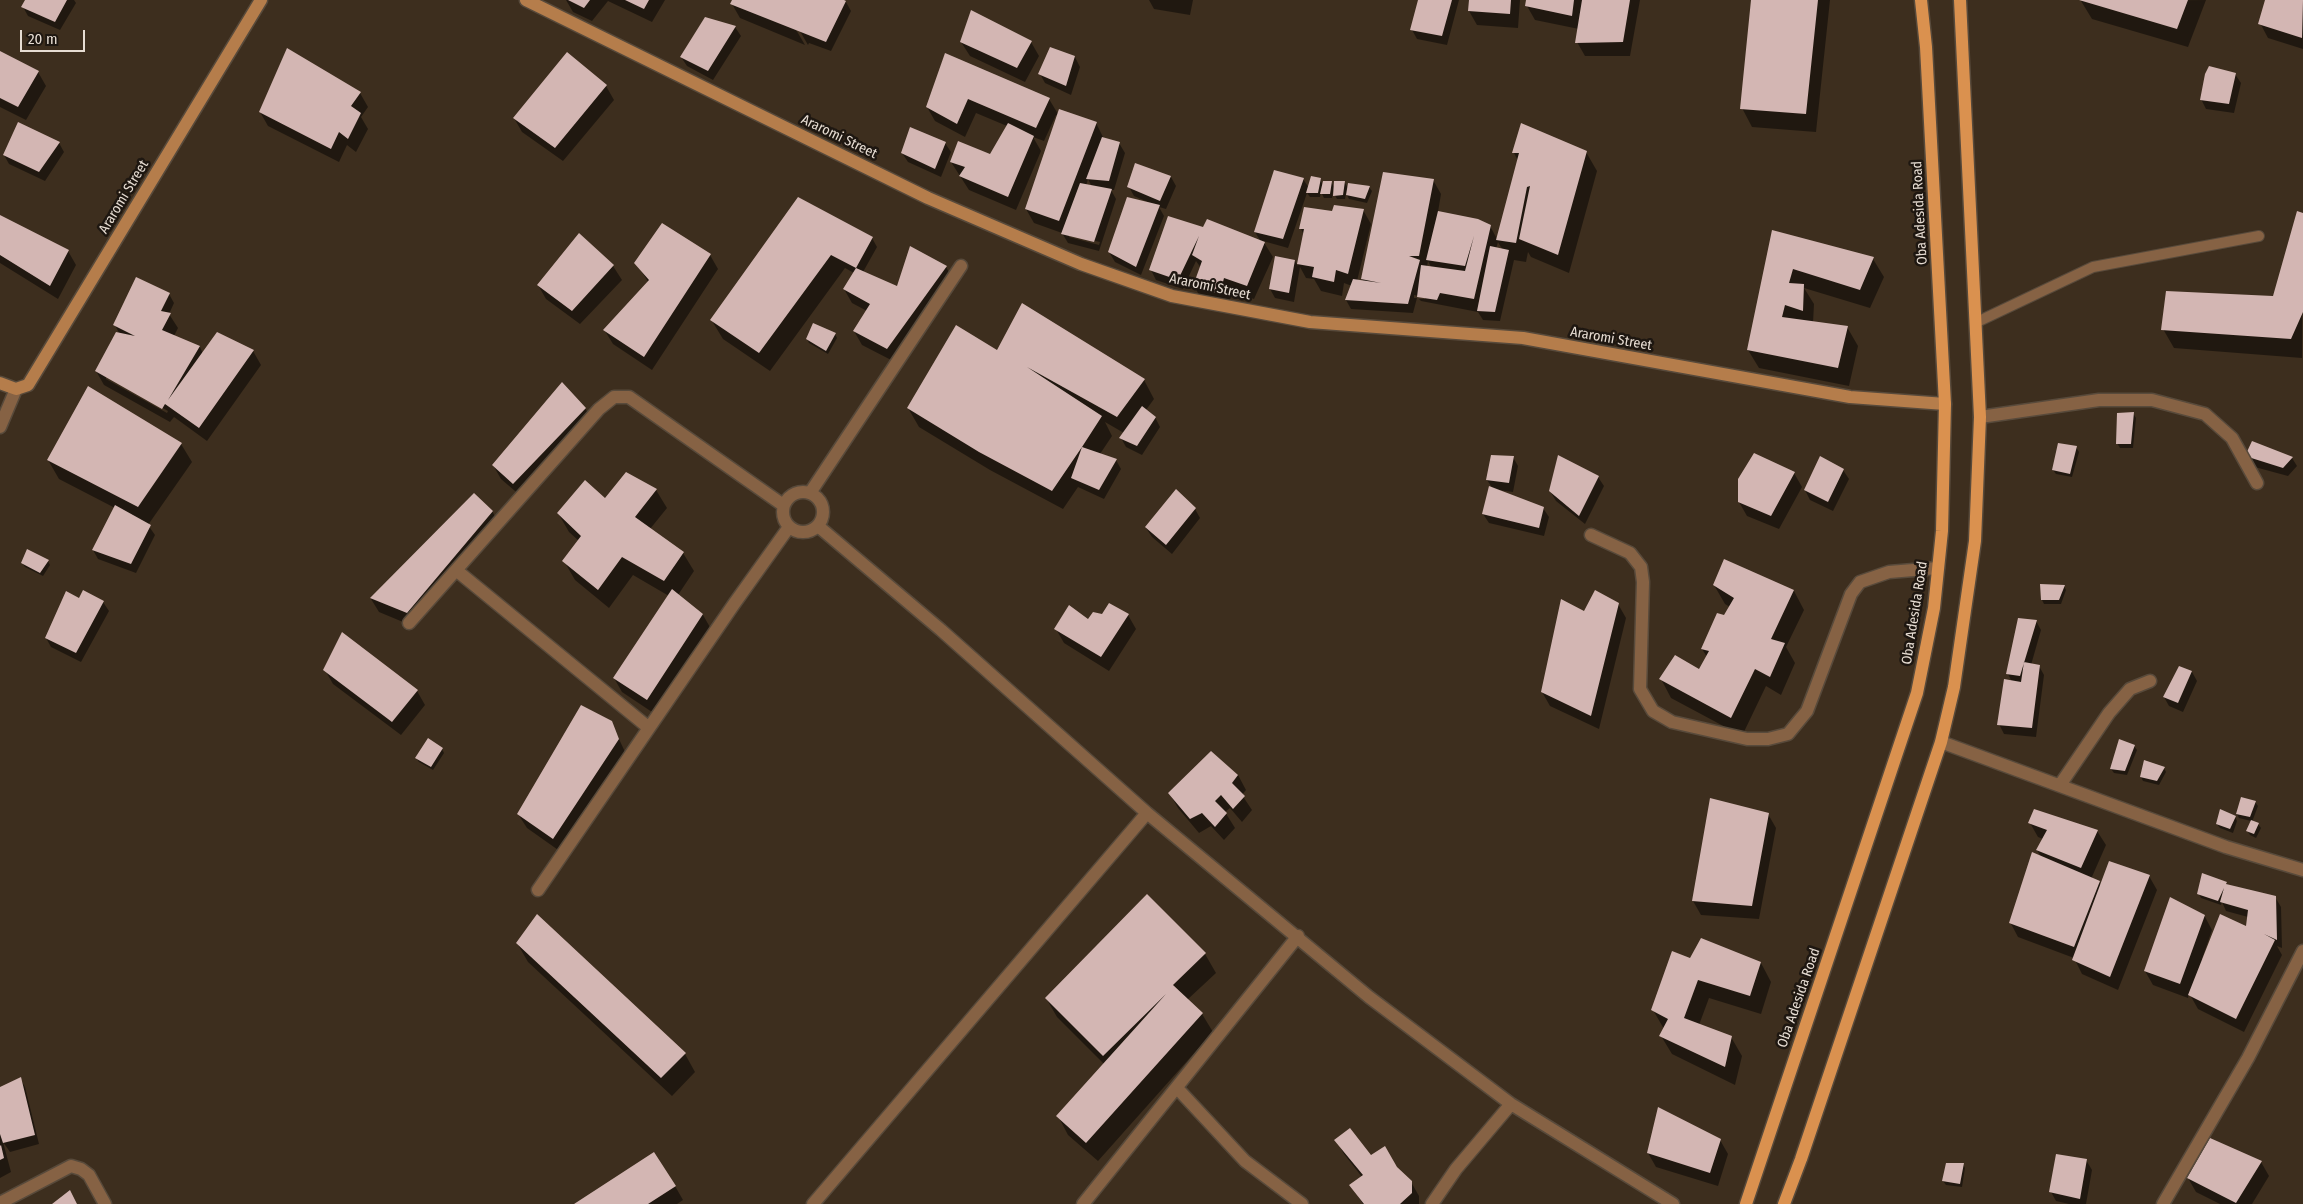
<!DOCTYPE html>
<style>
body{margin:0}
#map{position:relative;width:2303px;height:1204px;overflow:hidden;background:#3d2e1e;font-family:"Fira Sans Condensed",sans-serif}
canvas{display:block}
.scale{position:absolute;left:20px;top:30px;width:65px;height:22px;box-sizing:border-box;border:2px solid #e7ddd3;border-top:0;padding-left:6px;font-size:15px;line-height:18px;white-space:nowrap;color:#e7ddd3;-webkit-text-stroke:4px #1e1711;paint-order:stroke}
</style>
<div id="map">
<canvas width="2303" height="1204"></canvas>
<div class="scale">20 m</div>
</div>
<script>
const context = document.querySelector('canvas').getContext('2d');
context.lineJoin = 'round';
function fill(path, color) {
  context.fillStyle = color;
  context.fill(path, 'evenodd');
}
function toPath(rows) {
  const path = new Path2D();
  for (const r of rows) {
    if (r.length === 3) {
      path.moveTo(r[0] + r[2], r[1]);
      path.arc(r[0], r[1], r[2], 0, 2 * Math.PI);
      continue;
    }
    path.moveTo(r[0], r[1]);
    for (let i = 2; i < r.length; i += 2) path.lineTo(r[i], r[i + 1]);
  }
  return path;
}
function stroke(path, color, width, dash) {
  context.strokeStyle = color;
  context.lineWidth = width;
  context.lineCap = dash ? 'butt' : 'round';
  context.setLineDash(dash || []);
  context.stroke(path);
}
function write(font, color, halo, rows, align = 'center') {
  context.font = font + ' "Fira Sans Condensed",sans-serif';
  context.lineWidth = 5;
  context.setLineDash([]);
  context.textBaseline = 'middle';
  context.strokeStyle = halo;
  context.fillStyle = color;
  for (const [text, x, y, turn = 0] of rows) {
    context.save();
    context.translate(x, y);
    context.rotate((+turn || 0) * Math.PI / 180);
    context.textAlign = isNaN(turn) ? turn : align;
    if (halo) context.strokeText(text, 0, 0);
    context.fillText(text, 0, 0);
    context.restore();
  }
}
fill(toPath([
 [26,0,74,0,76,3,60,30,28,16,23,7],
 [566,0,665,0,652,22,608,1,592,21,573,12],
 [734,0,841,0,846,2,851,11,831,51,809,43,808,45,797,26,795,28,805,45,740,18,732,4],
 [1149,0,1193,0,1190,15,1154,9],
 [1419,0,1459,0,1447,45,1417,39,1412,30],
 [1471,0,1520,0,1518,28,1477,25,1469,11],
 [1527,0,1640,0,1630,56,1585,56,1577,42,1579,29,1535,20,1527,6],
 [1752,0,1830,0,1816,132,1752,127,1742,108],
 [2206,0,2188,47,2092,19,2081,1],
 [2266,0,2303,0,2303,49,2268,38,2260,23],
 [706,18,735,27,741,36,713,80,687,66,681,57],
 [961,42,1031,42,1039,56,1025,82,970,56],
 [0,53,38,72,46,86,26,120,0,107],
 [945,54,1049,99,1058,114,1096,123,1104,139,1119,143,1125,153,1114,190,1111,190,1116,199,1099,251,1068,243,1062,233,1034,223,1026,209,1058,116,1056,115,1044,141,1033,137,1041,151,1016,210,969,190,951,162,991,156,1007,126,976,113,965,137,935,121,927,107],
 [1088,179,1092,187,1086,186],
 [1069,235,1100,242,1099,245,1069,237],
 [1075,57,1080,67,1071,95,1045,83,1040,74],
 [2235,74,2241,83,2234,113,2206,109,2201,99],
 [606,86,614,100,563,161,522,132,514,118],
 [360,93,368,107,361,117,368,129,356,152,347,145,339,162,268,126,260,112],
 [59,143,64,152,45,181,9,164,4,155],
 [945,143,951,152,941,177,908,162,902,153],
 [1586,152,1597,171,1569,273,1531,257,1528,252,1526,262,1514,260,1500,321,1483,320,1478,312,1421,301,1419,299,1425,299,1425,297,1414,295,1414,298,1417,298,1413,313,1351,309,1346,300,1352,286,1344,283,1342,296,1321,291,1314,279,1306,278,1300,267,1294,302,1275,298,1270,289,1276,257,1295,261,1298,266,1304,235,1301,229,1333,212,1363,210,1371,224,1357,281,1364,282,1362,279,1433,180,1441,194,1438,212,1490,226,1497,239,1518,161,1514,153],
 [1498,242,1499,244,1503,250,1496,249],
 [1428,261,1431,267,1427,267],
 [1171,177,1176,186,1166,209,1159,207,1164,216,1141,275,1115,262,1109,252,1150,203,1134,196,1129,187],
 [1303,179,1309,188,1320,179,1323,186,1331,182,1335,188,1345,183,1348,188,1369,187,1372,191,1367,203,1349,199,1346,193,1345,199,1337,199,1333,192,1332,198,1324,198,1321,192,1320,197,1310,197,1307,193,1288,248,1263,241,1273,257,1254,299,1232,292,1228,308,1202,300,1194,286,1201,268,1196,261,1183,289,1156,280,1151,270,1202,228,1261,242,1255,232],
 [798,198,872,238,877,247,863,272,897,288,946,267,954,281,895,362,862,345,854,331,867,311,852,303,844,289,854,273,845,268,770,371,723,339,712,321],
 [2303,214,2302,358,2174,348,2163,329,2274,297],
 [0,217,68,251,76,265,58,299,0,263],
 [1773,231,1873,259,1884,277,1870,308,1804,288,1814,304,1813,323,1847,327,1858,346,1849,386,1759,368,1748,350],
 [579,235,613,266,622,280,580,324,546,299,538,285],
 [710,255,718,269,652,370,613,344,605,331,649,283,636,263],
 [169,294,174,303,169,314,178,328,174,336,200,347,203,354,253,351,261,365,207,441,174,417,170,422,104,385,96,371,119,333,115,325],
 [106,376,168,411,167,413,106,379],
 [835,334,837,338,828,354,809,343,807,339],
 [997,352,1144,380,1154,399,1146,410,1155,417,1160,427,1142,455,1126,447,1121,438,1124,433,1105,422,1112,436,1100,454,1116,460,1121,469,1104,499,1078,487,1063,509,990,470,919,427,908,408],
 [585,408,593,422,522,497,501,479,493,465],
 [2133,413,2136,418,2133,448,2120,448,2117,443],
 [181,444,192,462,148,525,155,535,136,573,98,559,93,550,115,508,59,479,48,460],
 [2076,447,2079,452,2072,477,2056,474,2053,470],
 [2246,456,2292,458,2297,466,2288,476,2251,466],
 [1513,457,1518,466,1513,492,1498,490,1543,508,1549,517,1544,536,1489,523,1483,514,1493,489,1487,480],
 [1843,470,1849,479,1833,511,1810,500,1805,490],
 [1794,473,1802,487,1779,529,1747,516,1739,502],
 [1598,477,1604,486,1585,524,1556,501,1550,491],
 [656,490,667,508,650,529,683,553,694,571,678,595,703,615,711,629,655,714,622,692,614,678,669,596,633,575,609,608,575,580,564,561,579,541,569,532,558,513],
 [474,495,492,511,500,525,415,627,379,612,371,599],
 [1195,509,1200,518,1172,554,1152,537,1146,528],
 [1725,560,1794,591,1804,610,1786,647,1795,663,1781,695,1766,686,1742,736,1671,698,1661,679,1700,670,1707,657,1702,649,1730,607,1725,604,1714,585],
 [48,561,50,565,43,576,25,567,22,563],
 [2064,586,2066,590,2061,604,2044,604,2042,600],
 [79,600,103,602,109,611,81,662,51,647,46,638],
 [1618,604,1626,618,1599,729,1550,706,1542,692,1585,613],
 [1128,615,1136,629,1109,671,1064,643,1056,629,1088,621],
 [2036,621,2041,630,2031,665,2039,666,2044,675,2036,737,2004,734,1999,724,2012,682,2008,674],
 [343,634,417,691,425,705,401,735,333,684,325,670],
 [2179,667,2192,672,2197,681,2183,712,2169,706,2164,697],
 [611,722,626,754,561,852,527,828,518,814],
 [2134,746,2137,750,2127,775,2114,773,2111,769],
 [442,749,444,753,433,770,419,762,416,758],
 [2164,768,2166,772,2159,785,2143,781,2141,777],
 [1238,775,1246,790,1242,795,1252,810,1242,822,1230,808,1225,812,1235,828,1224,840,1211,826,1199,833,1178,808,1170,794],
 [2242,799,2255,802,2258,806,2252,822,2258,824,2261,828,2256,838,2250,835,2247,830,2251,821,2239,818,2237,814],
 [1768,814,1776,828,1759,919,1701,915,1693,901],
 [2235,817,2237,821,2233,833,2220,828,2217,824],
 [2030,823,2097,831,2106,845,2091,879,2099,882,2101,886,2149,876,2157,890,2118,990,2082,974,2074,958,2018,937,2010,922,2041,857,2037,850,2043,839,2038,837],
 [2226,883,2228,886,2275,897,2281,907,2282,948,2277,946,2282,955,2244,1032,2198,1009,2189,993,2188,998,2153,985,2145,971,2204,915,2212,930,2202,959,2204,960,2247,928,2248,917,2226,911,2222,902,2221,905,2201,898,2199,894],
 [517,943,685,1054,695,1072,672,1096,528,962],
 [1205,954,1216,973,1187,1000,1202,1014,1213,1032,1098,1161,1068,1135,1058,1116,1104,1064,1057,1017,1046,998],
 [1691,960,1761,963,1771,982,1761,1014,1709,998,1699,1025,1731,1037,1742,1056,1735,1085,1672,1054,1661,1036,1664,1029,1653,1010],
 [20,1078,25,1087,39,1144,10,1152,3,1142,11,1172,0,1178,0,1088],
 [1336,1140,1396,1168,1411,1182,1419,1196,1419,1204,1363,1204,1351,1185,1362,1177,1344,1154],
 [1720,1140,1728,1154,1718,1186,1656,1167,1648,1153],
 [2086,1160,2092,1170,2086,1204,2069,1204,2056,1201,2051,1192],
 [2261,1162,2269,1176,2252,1204,2220,1204,2196,1192,2188,1178],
 [1963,1164,1965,1168,1962,1187,1946,1185,1943,1181],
 [675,1186,683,1200,677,1204,577,1204]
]), '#0007');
fill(toPath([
 [25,0,67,0,55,22,21,7],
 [568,0,590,0,584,8],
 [625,0,649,0,644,9],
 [732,0,844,0,846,1,826,42,730,4],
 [1418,0,1452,0,1442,36,1410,30],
 [1469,0,1511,0,1510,14,1468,11],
 [1526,0,1574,0,1572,16,1525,6],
 [1582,0,1630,0,1623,42,1575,43],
 [1751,0,1818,0,1806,114,1740,109],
 [2079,0,2188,0,2177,29],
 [2265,0,2303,0,2302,38,2258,24],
 [971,10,1032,41,1017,68,960,42],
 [705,17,736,26,708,71,680,57],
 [1050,47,1075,56,1066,86,1038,74],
 [287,48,361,92,351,106,361,113,348,139,339,132,331,149,259,112],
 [0,51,39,71,18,107,0,98],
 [567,52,607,85,555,148,513,118],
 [945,53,1050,98,1036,128,968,99,957,124,926,107],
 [2209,66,2236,73,2229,104,2200,100,2205,74],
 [1059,109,1097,122,1059,221,1025,209],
 [18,122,60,142,39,172,3,155],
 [1008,123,1034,136,1008,197,959,176,965,167,950,162,958,141,990,154],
 [1521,123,1587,151,1558,255,1519,239,1530,186,1527,187,1516,243,1496,240,1519,153,1512,153],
 [910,127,946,142,935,169,901,153],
 [1102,137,1120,142,1109,181,1086,179],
 [1135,163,1171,176,1160,201,1127,187],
 [1274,170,1304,178,1283,239,1254,232],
 [1383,172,1434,179,1419,256,1409,256,1420,260,1408,304,1345,300,1353,279,1381,283,1361,279],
 [1311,176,1321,178,1318,193,1306,193],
 [1323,181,1332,181,1330,194,1320,194],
 [1334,181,1345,181,1343,195,1333,196],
 [1080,183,1112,189,1094,242,1061,234],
 [1348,183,1370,186,1365,199,1346,195],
 [798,197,873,237,856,268,831,255,759,353,710,320],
 [1127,197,1160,205,1136,267,1108,252],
 [1334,205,1364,209,1348,274,1336,270,1334,282,1312,277,1314,267,1297,264,1304,229,1299,229,1304,207,1332,211],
 [1438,211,1478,219,1491,225,1474,299,1440,293,1437,300,1417,297,1421,265,1465,271,1474,236,1465,266,1426,260],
 [2297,211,2303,213,2303,312,2291,339,2161,330,2166,291,2273,296],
 [0,215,69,250,50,286,0,255],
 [1168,216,1203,227,1207,219,1265,242,1247,286,1224,278,1220,294,1193,286,1202,261,1192,255,1199,236,1178,280,1149,270],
 [662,223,711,254,644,357,603,330,649,280,634,263],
 [1772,230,1874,257,1860,290,1793,269,1789,283,1804,284,1803,311,1785,305,1782,317,1848,326,1838,368,1747,350],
 [579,233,614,265,572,311,537,285],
 [910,246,947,266,887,349,853,331,870,304,843,289,856,268,897,286],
 [1490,246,1509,250,1495,312,1477,311],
 [1275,256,1295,260,1289,293,1269,289],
 [136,277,170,293,161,311,171,313,162,330,200,346,168,400,217,332,254,350,199,428,165,404,162,409,95,371,116,332,135,336,113,325],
 [1022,303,1145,379,1117,417,1027,367,1102,416,1082,447,1117,459,1099,490,1071,478,1082,447,1052,491,979,452,907,408,956,325,997,350],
 [813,323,836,333,826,351,806,339],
 [562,382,586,408,513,484,492,465],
 [88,386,182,443,138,507,47,460],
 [1142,406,1156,417,1137,446,1119,438],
 [2134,412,2131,444,2116,444,2117,413],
 [2252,441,2293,457,2283,468,2245,456],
 [2058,443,2077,446,2070,474,2052,470],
 [1754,453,1795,472,1771,516,1738,502,1738,479],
 [1491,455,1514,456,1509,483,1486,480],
 [1558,455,1599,476,1579,516,1549,491],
 [1820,456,1844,469,1828,502,1804,490],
 [626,472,657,489,635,517,684,552,664,581,622,557,598,590,562,561,581,536,557,513,585,480,605,498],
 [1489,486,1544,507,1539,528,1482,514],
 [1176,489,1196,508,1166,545,1145,527],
 [474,493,493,511,407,613,370,598],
 [115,505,151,525,131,564,92,550],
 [27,549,49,560,40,573,21,563],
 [1724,559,1794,590,1771,639,1785,643,1770,677,1755,669,1731,718,1659,679,1675,655,1699,669,1709,651,1701,649,1717,613,1724,615,1734,598,1713,585],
 [2040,584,2065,585,2059,600,2041,600],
 [672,589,703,614,647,700,613,678],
 [83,590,104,601,76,653,45,638,66,591,79,598],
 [1595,590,1619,603,1591,716,1541,692,1561,599,1584,611],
 [1109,603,1129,614,1101,657,1054,629,1069,605,1088,619,1093,612,1102,614],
 [2018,618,2037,620,2020,676,2006,674],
 [342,632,418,690,392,722,323,670],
 [2024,662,2040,665,2032,728,1997,725,2004,679,2021,682],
 [2179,666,2192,671,2178,703,2163,697],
 [581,705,612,721,619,739,553,839,517,814],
 [428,738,443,748,431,767,415,758],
 [2119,739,2135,745,2125,771,2110,769],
 [1211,751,1238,775,1232,783,1245,796,1233,809,1221,795,1215,801,1227,813,1215,827,1202,813,1190,819,1168,793],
 [2144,760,2165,767,2157,781,2140,777],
 [2241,797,2256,801,2250,817,2236,814],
 [1710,798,1769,813,1752,906,1692,901],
 [2034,809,2098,830,2081,868,2036,850,2047,830,2028,823],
 [2220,809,2236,816,2230,829,2216,824],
 [2251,820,2259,823,2254,834,2246,831],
 [2032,852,2100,881,2074,947,2009,923],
 [2109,861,2150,875,2110,977,2072,960],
 [2202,873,2227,882,2226,884,2276,896,2277,940,2264,934,2275,940,2236,1019,2188,995,2220,914,2246,926,2248,910,2220,902,2224,888,2218,901,2197,894],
 [1147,894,1206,953,1173,985,1203,1013,1086,1143,1056,1116,1166,994,1103,1056,1045,998],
 [2170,897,2205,915,2180,984,2144,971],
 [537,914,686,1053,661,1078,516,943],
 [1701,938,1761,962,1750,996,1698,980,1684,1018,1732,1036,1725,1067,1659,1036,1668,1019,1651,1010,1672,951,1690,958],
 [21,1077,35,1135,3,1143,0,1134,0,1087],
 [1658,1107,1721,1139,1710,1173,1647,1153],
 [1350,1128,1371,1155,1385,1146,1397,1167,1412,1181,1412,1193,1400,1204,1364,1204,1349,1185,1363,1175,1334,1140],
 [2210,1138,2262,1161,2236,1203,2187,1178],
 [1,1145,4,1158,0,1160,0,1146],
 [654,1152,676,1186,648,1204,574,1204],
 [2056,1154,2087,1159,2080,1199,2049,1192],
 [1946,1163,1964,1163,1960,1184,1942,1181],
 [70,1190,77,1204,52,1204]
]), '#d3b6b3');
const lane = toPath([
 [1977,322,2093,267,2259,236]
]);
const street = toPath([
 [1980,417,2099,400,2152,400,2205,414,2232,438,2257,483],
 [0,427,16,389],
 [803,512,20],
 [810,493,961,266],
 [818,526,941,630,1147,813,1369,997,1511,1104,1673,1204],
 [1591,535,1630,553,1641,567,1643,582,1640,689,1653,711,1672,722,1747,739,1768,739,1788,734,1807,711,1851,594,1860,582,1889,572,1938,568],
 [456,570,649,728],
 [409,623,599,409,614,397,629,397,783,505],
 [1941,742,2226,847,2303,870],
 [2060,785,2109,713,2130,689,2150,681],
 [538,890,734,604,789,527],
 [1177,1088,1245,1161,1302,1204],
 [0,1203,71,1166,81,1169,89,1175,105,1204],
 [813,1204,1147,813],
 [1083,1204,1298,936],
 [1432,1204,1456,1169,1511,1104],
 [2163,1204,2248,1058,2303,951]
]);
const secondary = toPath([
 [526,0,928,198,1081,264,1172,296,1310,322,1523,338,1850,397,1945,404],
 [0,383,16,389,28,385,261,0]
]);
const primary = toPath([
 [1746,1204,1917,693,1934,608,1942,531,1945,404,1926,47,1921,0],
 [1784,1204,1801,1159,1941,742,1954,687,1975,541,1980,417,1960,0]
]);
stroke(lane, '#584a3b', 12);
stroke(street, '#584a3b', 15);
stroke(secondary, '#584a3b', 15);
stroke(primary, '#584a3b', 15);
stroke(lane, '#866244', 10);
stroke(street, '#866244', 12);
stroke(secondary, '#b57d4b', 12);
stroke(primary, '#da914f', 12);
write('14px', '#e7ddd3', '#1e1711', [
 ["Araromi Street",839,137,26],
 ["Araromi Street",124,197,-59],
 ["Oba Adesida Road",1920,213,-93],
 ["Araromi Street",1210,287,12],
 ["Araromi Street",1611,339,10],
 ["Oba Adesida Road",1915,613,-81],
 ["Oba Adesida Road",1799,998,-71]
]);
</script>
